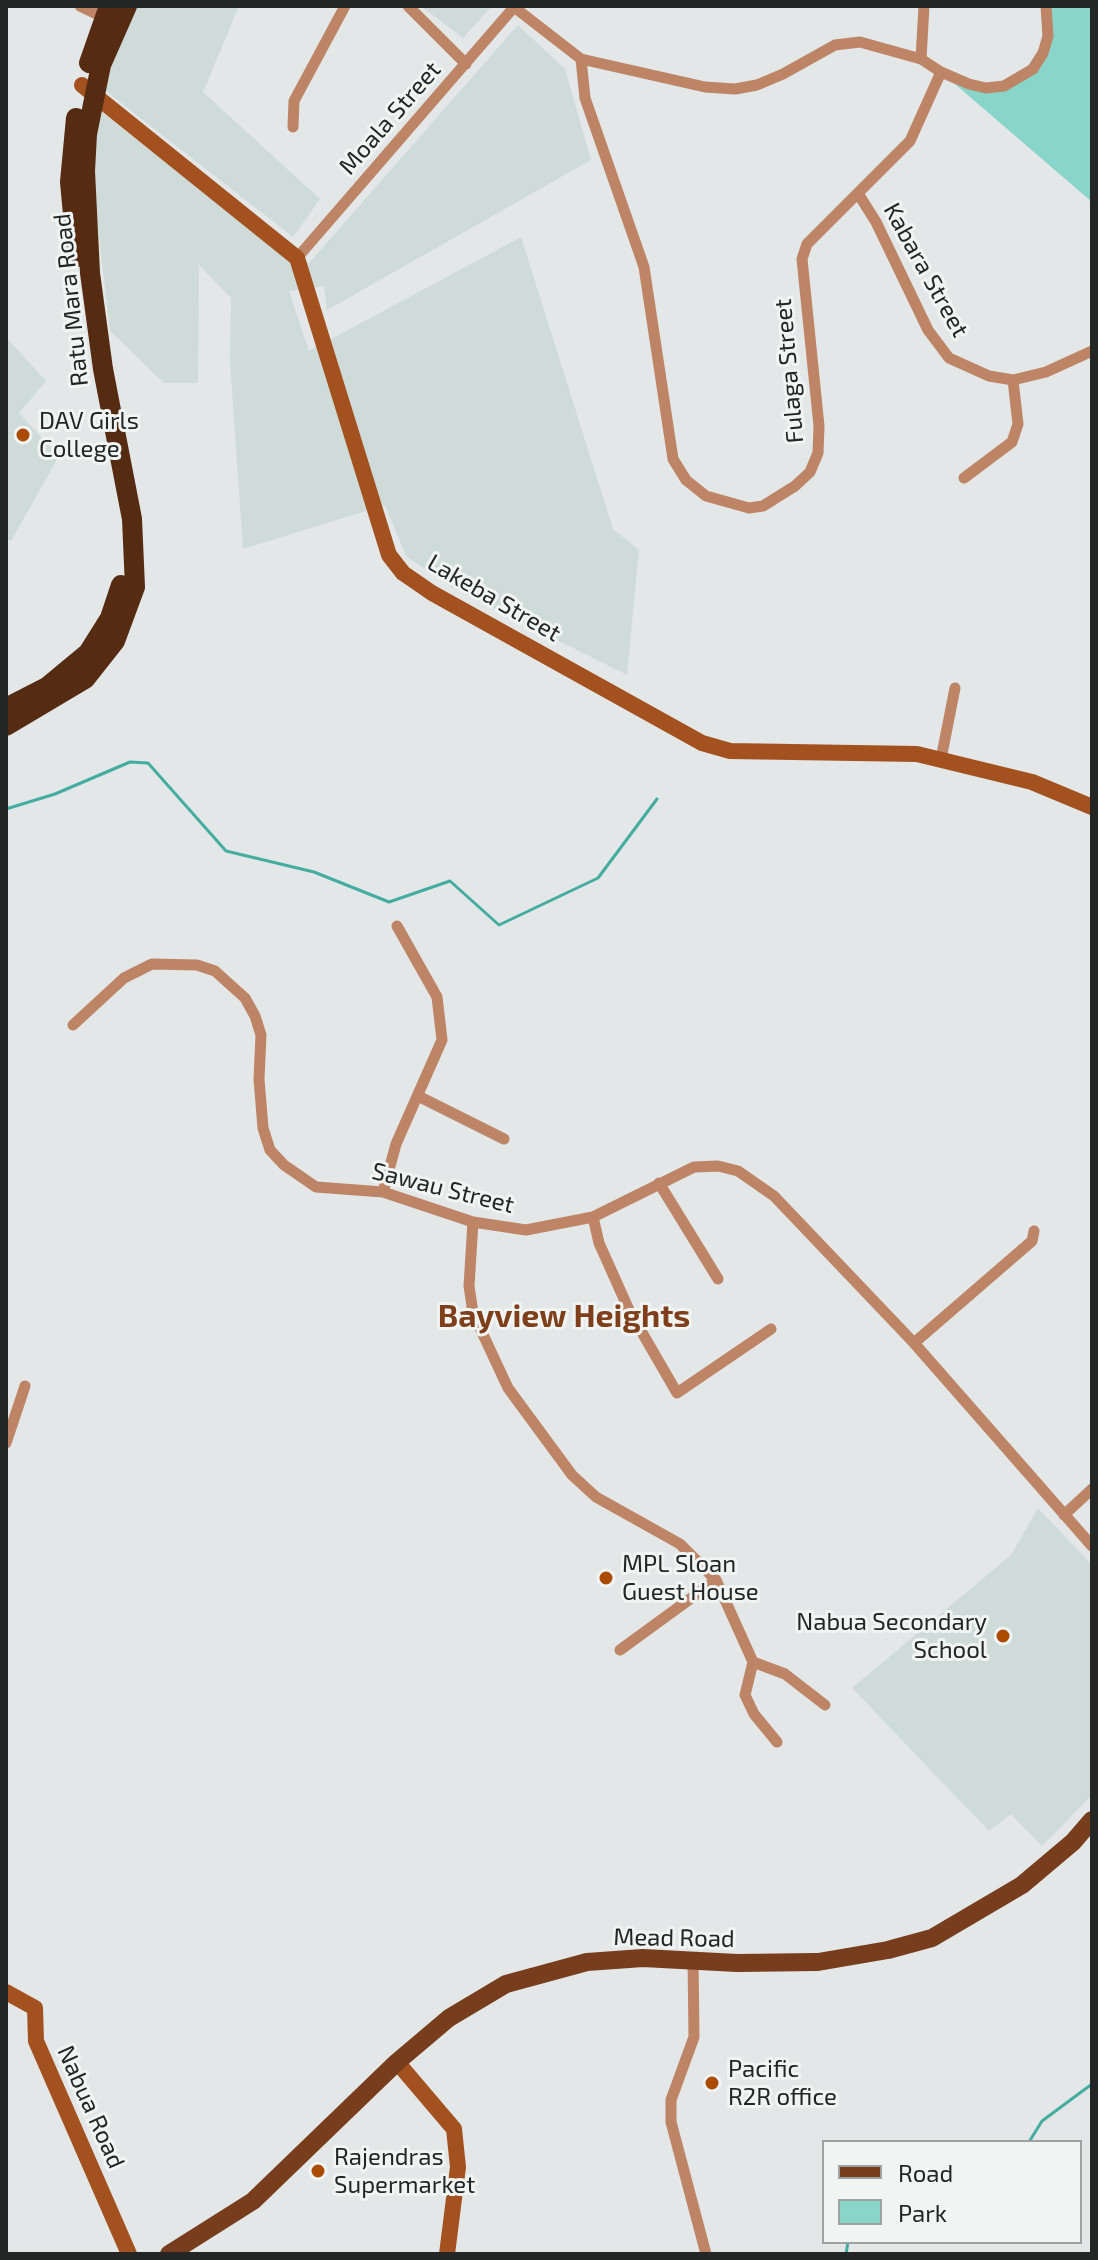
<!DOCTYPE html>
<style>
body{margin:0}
#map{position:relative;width:1098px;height:2260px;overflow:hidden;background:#e3e7e7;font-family:"Exo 2",sans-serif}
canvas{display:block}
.frame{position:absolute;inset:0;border:8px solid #242525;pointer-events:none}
.legend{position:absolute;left:822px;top:2140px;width:260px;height:104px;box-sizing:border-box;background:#f0f5f4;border:2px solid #9ea2a1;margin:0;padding:10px 14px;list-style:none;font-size:24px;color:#242525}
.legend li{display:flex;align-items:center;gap:16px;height:40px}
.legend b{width:40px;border:2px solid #9ea2a1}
</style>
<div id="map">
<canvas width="1098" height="2260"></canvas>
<div class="frame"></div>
<ul class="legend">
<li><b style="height:10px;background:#773d1c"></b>Road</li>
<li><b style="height:22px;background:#89d5c9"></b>Park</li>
</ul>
</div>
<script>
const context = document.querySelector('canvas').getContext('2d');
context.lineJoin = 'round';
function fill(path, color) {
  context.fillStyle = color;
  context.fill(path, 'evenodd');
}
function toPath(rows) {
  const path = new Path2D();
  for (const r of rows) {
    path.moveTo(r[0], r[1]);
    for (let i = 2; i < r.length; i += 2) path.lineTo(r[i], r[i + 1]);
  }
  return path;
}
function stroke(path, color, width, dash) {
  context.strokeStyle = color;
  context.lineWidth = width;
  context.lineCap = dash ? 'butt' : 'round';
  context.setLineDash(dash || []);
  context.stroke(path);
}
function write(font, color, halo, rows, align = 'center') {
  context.font = font + ' "Exo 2",sans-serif';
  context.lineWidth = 6;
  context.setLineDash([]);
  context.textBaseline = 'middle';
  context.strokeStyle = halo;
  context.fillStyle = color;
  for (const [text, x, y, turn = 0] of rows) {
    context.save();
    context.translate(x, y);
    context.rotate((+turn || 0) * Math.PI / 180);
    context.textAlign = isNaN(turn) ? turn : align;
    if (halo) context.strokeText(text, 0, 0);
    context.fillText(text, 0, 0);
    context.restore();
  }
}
fill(toPath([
 [131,6,239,6,203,92,320,199,293,237,102,88],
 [421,6,492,6,463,38],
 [518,25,565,69,591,160,327,310,324,286,289,291,309,351,521,237,613,529,639,550,627,675,453,588,406,556,385,505,243,549,230,361,231,298,199,265,198,383,164,383,110,331,91,166,100,111,286,257,309,263],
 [6,337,46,381,19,413,59,456,11,541,6,538],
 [1038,1508,1092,1565,1092,1795,1042,1846,1011,1814,989,1831,852,1688,1011,1555]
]), '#cfdbd9');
fill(toPath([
 [1041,6,1092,6,1092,202,941,72,985,91,1020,78,1043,43]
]), '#89d5c9');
stroke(toPath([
 [6,809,55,794,130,762,148,763,226,851,314,872,389,902,450,881,499,925,598,878,657,799],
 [1029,2142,1042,2121,1092,2084],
 [846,2254,848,2242]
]), '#44ada0', 3);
stroke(toPath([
 [80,6,103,17],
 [408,6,466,64],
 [514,7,581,59,705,87,735,89,757,85,783,74,835,45,860,42,921,59,941,72,969,84,986,88,1004,86,1033,69,1043,53,1048,36,1046,6],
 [581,59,585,98,644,267,673,459,686,480,706,496,749,508,763,506,795,486,810,472,818,453,819,426,802,259,807,244,910,141,941,72],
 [921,59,924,6],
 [293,127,294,101,345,6],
 [859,195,876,222,928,330,949,358,989,376,1013,380,1046,372,1092,351],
 [297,258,515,6],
 [964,478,1012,442,1018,424,1013,380],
 [941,759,955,688],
 [73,1025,124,978,152,964,197,965,215,971,245,998,255,1016,261,1035,259,1079,263,1128,270,1150,284,1165,316,1187,383,1192,473,1222,526,1230,593,1217,694,1167,718,1166,738,1171,774,1196,914,1343,1092,1546],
 [418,1096,504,1139],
 [659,1183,718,1279],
 [383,1192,396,1144,442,1040,437,997,397,926],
 [593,1217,599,1243,629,1310,677,1393,771,1329],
 [473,1222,469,1286,473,1313,508,1388,572,1475,596,1497,680,1544,716,1580,753,1662,745,1695,754,1714,777,1742],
 [914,1343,1032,1241,1034,1231],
 [6,1443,25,1386],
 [1064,1515,1092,1489],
 [620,1650,716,1580],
 [753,1662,785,1674,825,1705],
 [693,1959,694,2037,671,2100,671,2122,706,2254]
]), '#bd8466', 11);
stroke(toPath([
 [82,85,297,258,389,555,403,573,432,593,702,743,730,751,917,754,1032,782,1092,807],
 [6,1992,35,2008,36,2041,129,2254],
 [397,2062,454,2129,458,2167,447,2254]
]), '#a3511f', 16);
stroke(toPath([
 [169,2254,253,2201,397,2062,449,2018,506,1984,587,1962,643,1958,737,1963,818,1962,888,1950,932,1938,1022,1885,1073,1842,1092,1820]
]), '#773d1c', 18);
stroke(toPath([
 [89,63,109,6],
 [76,118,70,182,77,257],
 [6,708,47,687,88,653,110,618,121,585],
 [6,726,85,679,115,641,135,587,132,519,103,369,90,273,85,171,87,134,101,65,127,6]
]), '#552b12', 20);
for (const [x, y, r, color] of [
 [23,435,8,"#ab4b00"],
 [606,1578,8,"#ab4b00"],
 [1003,1636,8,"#ab4b00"],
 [712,2083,8,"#ab4b00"],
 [318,2171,8,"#ab4b00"]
]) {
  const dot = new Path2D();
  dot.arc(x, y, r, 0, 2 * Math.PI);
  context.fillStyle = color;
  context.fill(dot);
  stroke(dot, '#f0f5f4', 3);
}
write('24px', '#242525', '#f0f5f4', [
 ["Moala Street",390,118,-49],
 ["Kabara Street",926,270,61],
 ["Ratu Mara Road",71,300,-96],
 ["Fulaga Street",789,371,-95],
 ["Lakeba Street",494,598,30],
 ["Sawau Street",443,1188,14],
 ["Mead Road",674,1938,1],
 ["Nabua Road",91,2107,66]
]);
write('24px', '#242525', '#f0f5f4', [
 ["DAV Girls",39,421],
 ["College",39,449],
 ["MPL Sloan",622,1564],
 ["Guest House",622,1592],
 ["Nabua Secondary",987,1622,"right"],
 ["School",987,1650,"right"],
 ["Pacific",728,2069],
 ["R2R office",728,2097],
 ["Rajendras",334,2157],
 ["Supermarket",334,2185]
], 'left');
write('bold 32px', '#7e3f1a', '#f0f5f4', [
 ["Bayview Heights",564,1316]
]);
</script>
